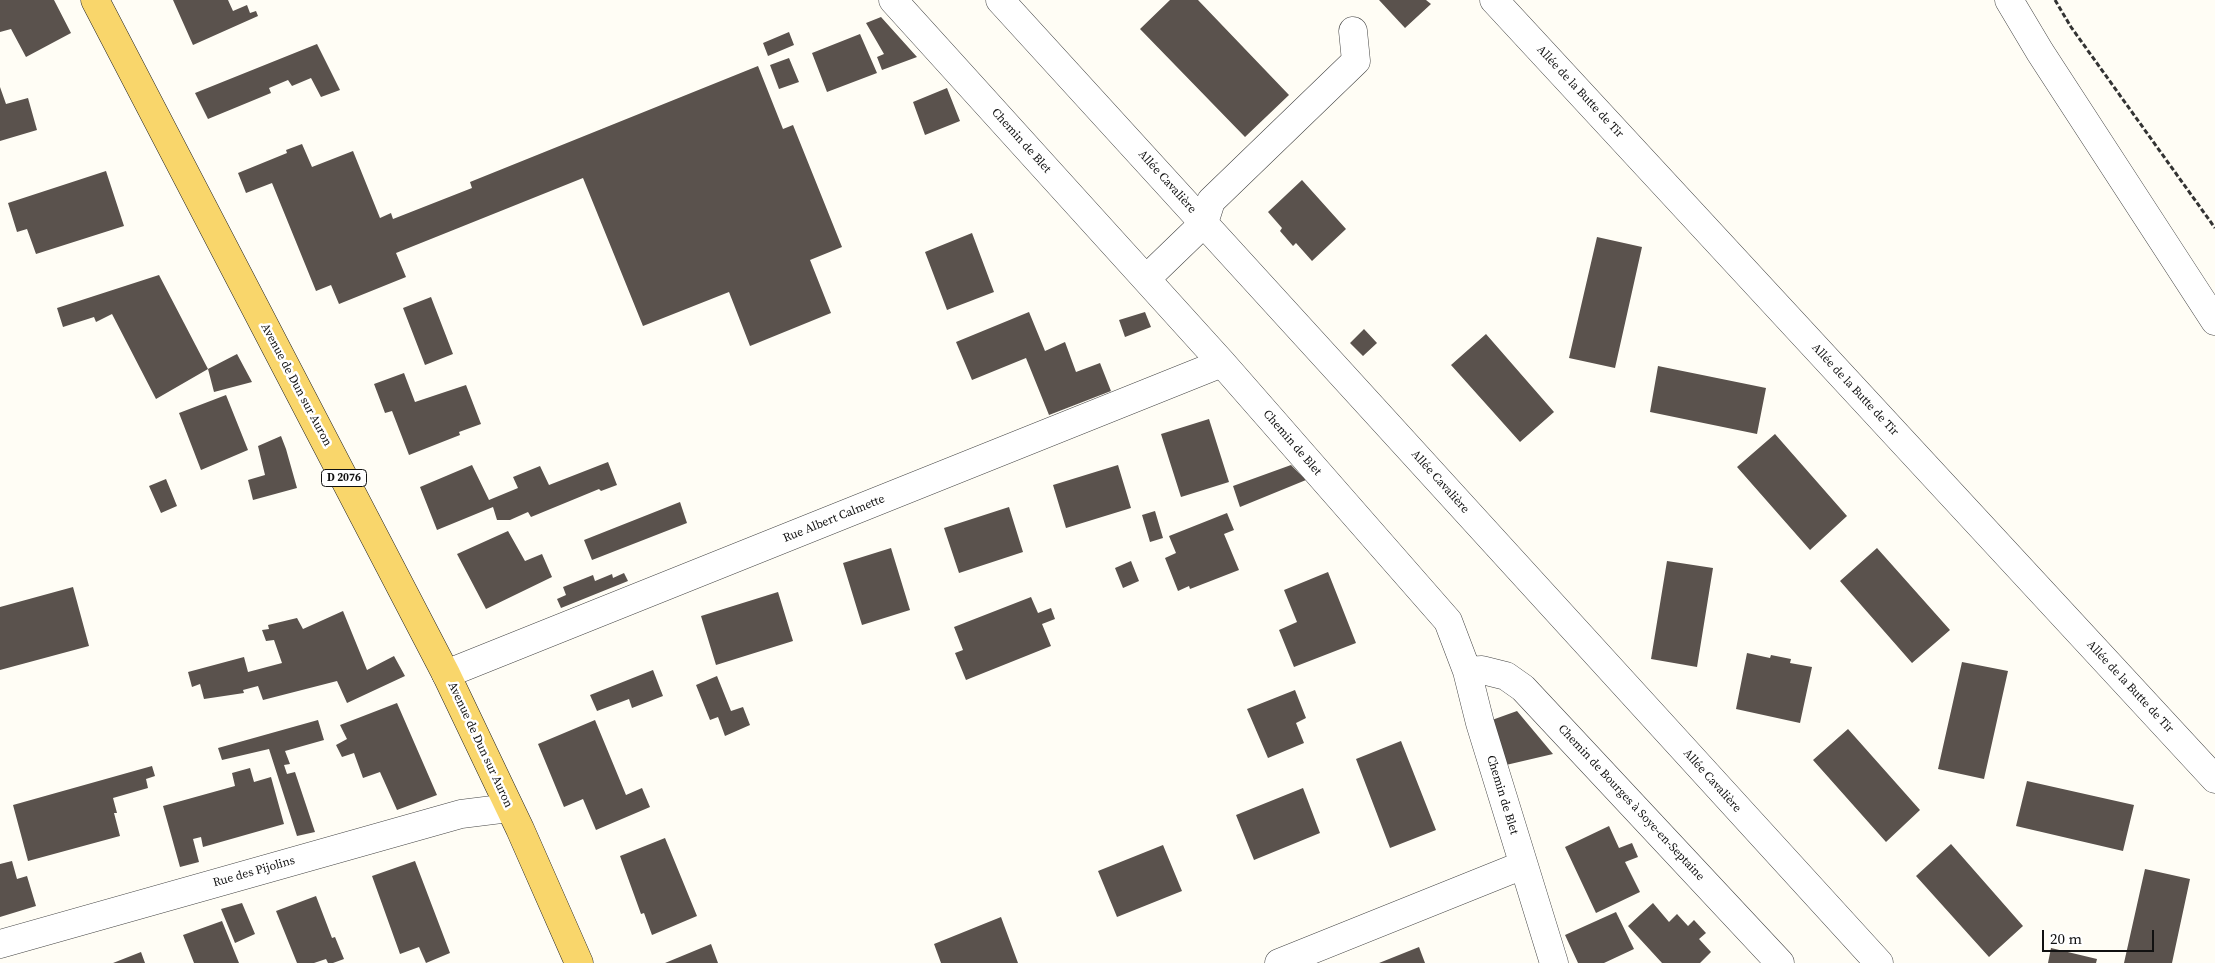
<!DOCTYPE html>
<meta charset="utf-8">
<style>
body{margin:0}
#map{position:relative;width:2215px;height:963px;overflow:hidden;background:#fffdf5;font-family:"Source Serif 4",serif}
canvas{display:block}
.scale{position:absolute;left:2042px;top:930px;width:112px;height:22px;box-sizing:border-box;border:2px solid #111;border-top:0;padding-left:6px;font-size:15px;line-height:18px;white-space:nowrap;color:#111;-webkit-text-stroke:4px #fff;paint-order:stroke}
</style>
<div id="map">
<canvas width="2215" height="963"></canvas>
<div class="scale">20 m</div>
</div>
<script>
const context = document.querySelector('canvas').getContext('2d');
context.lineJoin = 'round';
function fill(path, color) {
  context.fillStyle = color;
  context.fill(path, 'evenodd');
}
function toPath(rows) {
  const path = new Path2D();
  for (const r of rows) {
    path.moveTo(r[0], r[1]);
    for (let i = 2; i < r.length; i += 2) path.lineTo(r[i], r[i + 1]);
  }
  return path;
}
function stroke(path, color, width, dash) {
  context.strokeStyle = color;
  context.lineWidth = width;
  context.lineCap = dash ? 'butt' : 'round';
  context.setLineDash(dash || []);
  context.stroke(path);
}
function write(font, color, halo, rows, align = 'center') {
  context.font = font + ' "Source Serif 4",serif';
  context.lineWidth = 5;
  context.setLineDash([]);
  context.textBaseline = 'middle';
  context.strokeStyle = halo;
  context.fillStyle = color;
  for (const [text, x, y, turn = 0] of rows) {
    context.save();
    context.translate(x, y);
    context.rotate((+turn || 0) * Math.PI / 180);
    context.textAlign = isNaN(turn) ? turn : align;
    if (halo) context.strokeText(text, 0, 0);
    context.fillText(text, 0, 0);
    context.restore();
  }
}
fill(toPath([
 [0,0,54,0,71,33,26,57,11,29,0,32],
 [173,0,228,0,233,11,247,5,250,13,256,11,258,16,193,45],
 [1170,0,1198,0,1289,95,1245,137,1140,29],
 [1379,0,1426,0,1431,4,1405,28],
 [881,17,917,57,882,70,877,57,884,54,866,23],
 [789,32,794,45,768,56,763,43],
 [860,34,877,73,827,92,812,53],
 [317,44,340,90,321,97,311,78,292,86,288,80,269,88,271,93,208,119,195,93],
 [789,58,799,82,779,89,770,65],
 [758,66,783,129,793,125,842,247,810,260,831,313,750,346,729,292,643,326,583,178,396,253,406,277,339,304,331,285,316,291,272,183,246,193,238,173,287,153,286,150,302,144,312,167,353,151,380,218,391,213,393,219,472,188,470,182],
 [0,87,6,104,28,98,37,130,0,141],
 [947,88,960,121,925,135,913,102],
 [106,171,124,226,36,254,27,229,17,232,8,203],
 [1302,180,1346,229,1312,261,1296,243,1293,246,1280,231,1282,228,1268,212],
 [972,233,994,292,947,310,925,252],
 [1597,237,1642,247,1615,368,1569,358],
 [159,275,208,369,156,399,112,314,96,322,94,317,63,327,57,308],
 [431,297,453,354,425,365,403,308],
 [1029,312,1045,351,1065,342,1076,372,1100,363,1111,391,1049,415,1026,358,972,380,956,342],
 [1145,312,1151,327,1125,337,1119,320],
 [1364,329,1377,343,1363,356,1350,343],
 [1486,334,1554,412,1520,442,1451,365],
 [237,354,252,382,214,392,208,369],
 [1658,366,1766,388,1757,434,1650,412],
 [404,373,415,402,466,385,481,424,459,432,460,435,409,455,392,411,385,413,374,384],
 [226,395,248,450,201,470,179,413],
 [1209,419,1229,482,1181,497,1161,434],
 [1775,434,1847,516,1810,550,1737,467],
 [281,436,286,449,297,488,253,500,248,480,265,475,258,446],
 [608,462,617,485,601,491,599,489,531,517,528,512,510,520,497,520,493,507,437,530,420,487,472,465,489,500,518,488,513,477,540,466,549,485],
 [1118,465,1131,508,1066,528,1053,485],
 [1291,465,1306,480,1240,507,1233,486],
 [166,479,177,506,161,513,149,486],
 [680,502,687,523,592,560,584,540],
 [1009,507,1023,552,959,573,944,528],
 [1155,511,1163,538,1150,542,1142,515],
 [1227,513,1234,530,1224,534,1239,570,1190,589,1189,586,1178,591,1165,558,1176,553,1169,536],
 [508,531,525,561,542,554,552,577,486,609,457,554],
 [891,548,910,610,862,625,843,563],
 [1877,548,1950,630,1912,663,1840,581],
 [1131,561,1139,581,1123,588,1115,568],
 [1667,561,1713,568,1697,667,1651,659],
 [1328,572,1356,643,1294,667,1279,630,1297,622,1284,590],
 [624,573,628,581,561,608,557,599,566,595,563,587,593,575,595,581,612,574,613,578],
 [73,587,89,646,0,670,0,607],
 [778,592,793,641,716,665,701,616],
 [1031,597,1038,613,1051,608,1055,619,1042,624,1051,646,966,680,955,653,963,650,954,627],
 [343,611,367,670,394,656,405,676,347,703,337,681,263,700,258,686,243,690,244,693,204,699,200,684,192,687,188,672,244,657,248,672,282,663,274,640,266,641,262,630,269,629,268,625,297,618,303,629],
 [1747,653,1770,658,1771,655,1791,659,1790,663,1812,667,1800,723,1736,709],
 [1962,662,2008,671,1984,779,1938,769],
 [653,670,663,696,632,708,629,699,597,711,590,695],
 [717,676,731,711,743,707,750,725,725,736,718,717,710,720,696,685],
 [1295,690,1306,718,1296,723,1304,743,1268,758,1247,709],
 [397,703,437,795,397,810,380,772,363,778,354,753,342,757,336,745,347,739,340,725],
 [1517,711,1553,754,1506,765,1492,720],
 [318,720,324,740,285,751,290,764,284,765,287,774,295,772,315,832,297,836,269,749,222,760,218,748],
 [595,720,626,795,642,788,650,807,596,830,583,799,564,807,538,744],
 [1848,729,1920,810,1886,842,1813,760],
 [1401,741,1436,830,1390,848,1356,759],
 [152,766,155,776,146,779,148,788,113,798,117,813,114,813,120,836,28,861,13,805],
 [250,768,254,782,271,777,284,824,203,847,201,837,193,839,199,862,180,867,163,806,235,786,232,773],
 [2027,781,2134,805,2123,851,2016,826],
 [1303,788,1320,833,1254,860,1236,815],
 [1609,826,1619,848,1632,843,1638,857,1625,862,1640,892,1596,913,1565,847],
 [665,838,697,916,652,935,644,913,641,914,620,856],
 [1951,844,2023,926,1989,957,1916,876],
 [1163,845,1182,891,1117,917,1098,871],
 [12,861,17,879,27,876,36,906,0,917,0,864],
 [415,861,450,953,426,963,419,947,400,954,372,876],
 [2145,869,2190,879,2172,963,2124,963],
 [316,896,332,938,335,937,344,959,333,963,328,963,326,959,314,963,297,963,276,911],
 [242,903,255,934,235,943,221,909],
 [1653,903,1669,922,1677,914,1688,926,1694,920,1706,933,1699,939,1711,952,1700,963,1662,963,1628,926],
 [1616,912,1634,949,1604,963,1578,963,1565,935],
 [1001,917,1018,963,941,963,934,944],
 [222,921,239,963,194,963,183,935],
 [711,944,718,963,665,963],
 [1419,947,1425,963,1379,963],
 [2051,948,2097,959,2096,963,2048,963],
 [141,952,145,963,113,963]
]), '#5a524d');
const minor = toPath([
 [893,0,1222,363,1448,621,1467,671,1480,723,1554,963],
 [1000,0,1879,963],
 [1494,0,2215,779],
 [2009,0,2040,52,2215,321],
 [1146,279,1204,223,1211,201,1356,61,1353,31],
 [1467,671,1482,670,1506,676,1523,688,1780,963],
 [446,674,1222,363],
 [0,944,461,814,509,808],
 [1279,963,1523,865]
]);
const major = toPath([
 [95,0,446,674,520,829,579,963]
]);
stroke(minor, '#444', 29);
stroke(major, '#222', 29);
stroke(toPath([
 [2055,0,2071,27,2215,228]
]), '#333', 3, [5, 2.5]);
stroke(minor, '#fff', 28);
stroke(major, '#f9d66b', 28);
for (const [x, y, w] of [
 [344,478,45]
]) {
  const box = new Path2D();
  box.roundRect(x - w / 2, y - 8.5, w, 17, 4);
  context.fillStyle = '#fff';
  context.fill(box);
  stroke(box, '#111', 1);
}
write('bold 11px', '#111', null, [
 ["D 2076",344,478]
]);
write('12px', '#111', '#fff', [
 ["Allée de la Butte de Tir",1580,92,47],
 ["Chemin de Blet",1021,141,48],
 ["Allée Cavalière",1167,182,48],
 ["Avenue de Dun sur Auron",296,385,62],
 ["Allée de la Butte de Tir",1855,390,47],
 ["Chemin de Blet",1292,443,49],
 ["Allée Cavalière",1440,482,48],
 ["Rue Albert Calmette",834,519,-22],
 ["Allée de la Butte de Tir",2130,687,47],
 ["Avenue de Dun sur Auron",480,745,65],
 ["Allée Cavalière",1712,781,48],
 ["Chemin de Blet",1502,795,73],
 ["Chemin de Bourges à Soye-en-Septaine",1631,803,47],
 ["Rue des Pijolins",254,872,-16]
]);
</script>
